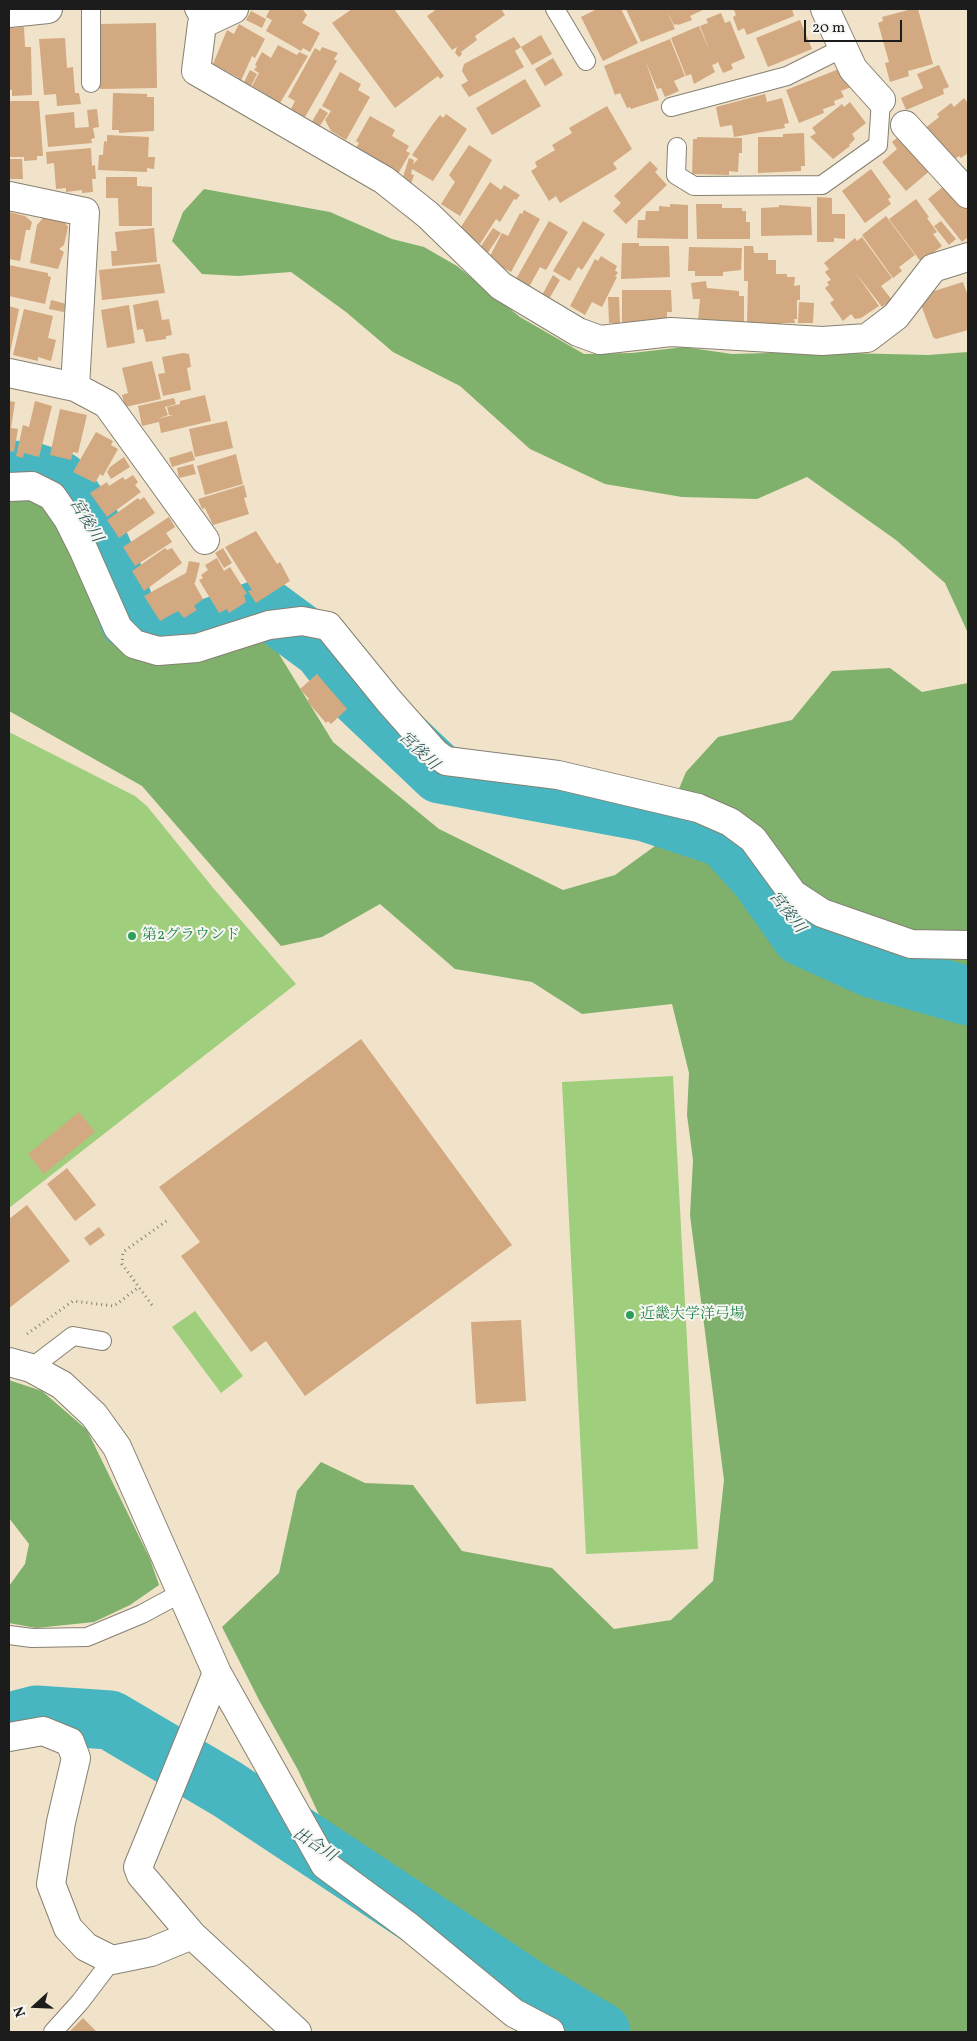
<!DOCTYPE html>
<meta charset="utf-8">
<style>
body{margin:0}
#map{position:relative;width:977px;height:2041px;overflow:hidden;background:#f0e3c9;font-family:Vollkorn,serif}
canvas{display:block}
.frame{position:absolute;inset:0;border:10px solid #1c1c1c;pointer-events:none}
.north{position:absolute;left:10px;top:1981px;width:50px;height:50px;-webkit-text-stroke:4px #f6f6f2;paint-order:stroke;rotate:250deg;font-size:14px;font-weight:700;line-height:20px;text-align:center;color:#1c1c1c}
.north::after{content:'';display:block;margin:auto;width:18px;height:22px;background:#1c1c1c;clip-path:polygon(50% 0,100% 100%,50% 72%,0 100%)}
.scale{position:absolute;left:804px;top:20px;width:98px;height:22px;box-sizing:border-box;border:2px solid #1c1c1c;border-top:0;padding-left:6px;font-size:15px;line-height:18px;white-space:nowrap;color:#1c1c1c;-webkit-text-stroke:4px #f6f6f2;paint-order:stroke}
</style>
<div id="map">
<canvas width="977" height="2041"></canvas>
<div class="frame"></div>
<div class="north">N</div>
<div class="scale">20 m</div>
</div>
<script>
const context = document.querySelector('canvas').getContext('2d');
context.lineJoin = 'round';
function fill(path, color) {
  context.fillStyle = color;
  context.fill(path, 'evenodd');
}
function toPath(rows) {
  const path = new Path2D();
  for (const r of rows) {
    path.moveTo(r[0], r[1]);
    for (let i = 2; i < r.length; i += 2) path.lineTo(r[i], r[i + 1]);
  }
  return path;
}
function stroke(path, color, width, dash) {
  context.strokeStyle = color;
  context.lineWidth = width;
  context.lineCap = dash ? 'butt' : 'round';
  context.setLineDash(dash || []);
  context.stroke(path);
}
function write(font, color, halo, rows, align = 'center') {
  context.font = font + ' Vollkorn,"Noto Serif JP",serif';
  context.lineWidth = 4;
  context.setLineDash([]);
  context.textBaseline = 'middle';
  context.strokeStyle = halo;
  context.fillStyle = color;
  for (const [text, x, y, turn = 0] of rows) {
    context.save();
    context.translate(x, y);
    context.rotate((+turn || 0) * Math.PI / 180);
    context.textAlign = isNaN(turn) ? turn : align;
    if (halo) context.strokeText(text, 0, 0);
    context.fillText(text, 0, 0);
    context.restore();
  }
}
fill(toPath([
 [9,732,135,796,147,806,214,889,296,984,9,1208],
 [673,1076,698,1549,586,1554,562,1082],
 [195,1311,243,1376,221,1393,172,1327]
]), '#9fce7d');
fill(toPath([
 [204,189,330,212,392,239,424,247,457,266,520,317,584,354,632,353,684,347,732,354,806,352,928,355,968,352,968,633,945,583,896,540,807,477,757,499,682,497,605,484,530,449,460,386,393,352,346,312,291,272,238,276,202,274,172,241,183,212],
 [9,499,35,499,48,509,82,573,105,634,121,648,157,661,271,641,333,742,439,829,563,890,615,875,655,846,686,772,718,737,792,720,832,671,890,668,922,692,968,683,968,2032,623,2032,460,1935,336,1851,298,1770,259,1700,222,1627,279,1573,297,1491,321,1462,365,1483,413,1485,462,1551,552,1568,614,1629,671,1620,713,1581,724,1480,690,1215,693,1160,687,1115,689,1073,672,1004,582,1014,532,982,455,969,380,904,322,937,281,946,142,786,9,711],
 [9,1380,42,1391,87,1430,150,1559,159,1585,130,1605,94,1622,36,1628,9,1623,9,1586,25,1564,29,1544,9,1518]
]), '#7fb16c');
stroke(toPath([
 [9,470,30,471,60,481,90,522,117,583,129,620,156,634,207,629,265,607,322,649,360,698,440,774,645,812,724,838,760,878,801,936,874,969,968,996],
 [9,1722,36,1715,110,1720,227,1789,535,1993,601,2032]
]), '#47b6c0', 59);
fill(toPath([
 [270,9,303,10,307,15,302,23,320,33,310,52,303,48,301,51,266,31,272,20,266,17],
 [352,9,394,9,444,76,440,79,438,76,395,108,332,23],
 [437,9,501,9,505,15,475,36,477,40,461,52,462,54,459,57,455,53,457,47,452,50,427,16],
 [597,9,621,9,638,43,603,61,581,17],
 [626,9,703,9,703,10,690,16,692,20,678,25,677,24,674,25,667,11,675,29,641,42],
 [737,9,792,9,794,16,747,35,744,28,738,31,733,17,736,15,734,10],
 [912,9,918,9,933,64,908,71,909,76,890,82,885,63,889,62,878,23,883,21,882,17],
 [251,11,266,19,262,28,246,20],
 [721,13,725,23,730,21,745,58,731,64,733,69,723,73,718,62,715,64,712,65,715,72,694,84,691,74,686,76,671,38,699,26,711,54,700,26,708,23,706,19],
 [800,20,812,49,768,67,756,38],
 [156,23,157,88,100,89,100,24],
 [239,24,265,39,255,58,252,56,240,83,237,82,239,78,213,64,227,30,234,34],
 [24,27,25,47,31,47,32,95,12,96,12,90,9,90,9,28],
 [541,35,552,54,532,65,521,47],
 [514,37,521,47,515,51,524,67,469,97,461,85,468,81,462,71,464,64],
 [65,38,67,68,73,67,75,93,79,93,81,104,57,106,56,94,44,95,39,39],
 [670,39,685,76,674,81,679,91,665,97,661,88,657,89,645,60,659,100,631,109,630,107,627,108,620,93,615,95,604,66],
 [278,45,297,55,299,52,308,56,280,103,276,104,267,99,269,96,252,86,259,73,254,70,257,66,255,65,262,52,271,58],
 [322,47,338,53,334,59,337,61,305,117,291,109,295,101,288,97,315,48,320,51],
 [553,58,563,75,545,86,535,69],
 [939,65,949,87,943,89,944,94,906,110,901,98,923,88,917,74],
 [844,67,851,87,841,91,844,97,834,101,835,105,823,109,824,113,799,123,786,90],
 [250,70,257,74,250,88,243,84],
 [340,72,361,84,358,90,370,97,346,140,331,131,325,120,331,111,322,106],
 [525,79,541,106,492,135,476,108],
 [113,93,147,94,147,97,154,97,154,131,119,133,119,130,112,130],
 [765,94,767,102,782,98,789,123,784,124,785,128,734,137,732,125,720,127,716,107],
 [964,98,968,103,968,153,961,158,959,156,954,160,936,137,933,140,924,129,939,117,937,114,951,103,954,107],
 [9,101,39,101,43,156,37,156,37,160,24,161,24,157,9,157],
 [850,102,866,123,852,134,855,139,849,145,850,146,833,159,810,137,816,133,812,128,842,104,844,107],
 [607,106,632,149,613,163,617,169,560,203,556,196,549,201,531,171,537,167,535,162,555,150,552,145,572,133,569,128],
 [320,108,328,113,318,129,310,125],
 [97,109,99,127,93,128,95,138,91,139,92,143,48,147,45,115,74,112,75,128,89,127,87,110],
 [446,114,467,129,433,181,412,169,411,174,414,175,411,184,402,180,409,158,414,160,413,164,418,159,412,155,433,124,440,115,443,118],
 [370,116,395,130,392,136,409,146,406,151,410,153,398,174,355,150,359,143,356,141],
 [804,133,805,166,801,166,801,171,758,173,758,137,783,137,783,134],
 [903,133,932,169,906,191,882,162,897,149,892,142],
 [107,135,149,137,148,157,155,157,154,169,147,168,147,172,98,170,99,155,103,155,104,141,107,142],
 [697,137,742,138,742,153,739,153,738,172,729,171,729,175,692,174,693,139,697,139],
 [469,145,492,160,460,216,441,204,455,182,449,175],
 [91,148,92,166,95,165,96,179,92,179,93,192,82,193,82,190,66,192,66,188,56,189,54,163,47,164,46,152],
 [9,159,22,159,23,179,9,179],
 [650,161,658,169,655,172,667,185,626,224,613,211,621,203,614,196],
 [871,169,891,197,888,199,891,204,865,223,842,191],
 [106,177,137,177,137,186,152,187,152,226,119,226,118,198,106,198],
 [950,181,968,204,968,237,962,242,928,199],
 [490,182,501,190,504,185,520,195,516,200,514,199,500,222,496,219,480,244,459,230],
 [817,197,832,198,832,214,845,214,845,239,834,238,834,242,817,242],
 [916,199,929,217,927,218,937,232,933,234,942,246,921,262,889,219],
 [670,204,688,205,688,239,637,238,638,220,645,220,646,211,659,211,659,206,670,207],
 [696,204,722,204,722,208,742,208,742,211,746,211,746,222,750,222,750,239,697,239],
 [779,205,811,207,812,235,761,236,761,208,779,207],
 [524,210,540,219,511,272,488,260,502,233,508,236,520,213,522,214],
 [9,212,25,216,32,222,30,230,26,230,20,261,9,259],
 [886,216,915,255,899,267,902,271,893,278,862,235],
 [44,217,63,220,68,227,64,245,59,249,64,252,58,269,30,263,37,225],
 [549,221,568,232,546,270,540,267,529,287,516,279],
 [583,221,605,234,582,270,578,267,570,281,553,271],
 [941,221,956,239,949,245,934,226],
 [154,228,157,262,112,266,111,251,117,251,115,232],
 [493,228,501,233,487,254,479,249],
 [862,237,892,278,881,286,892,300,882,307,855,272,879,306,861,318,855,319,851,314,843,321,830,303,834,300,825,288,829,285,827,282,831,280,825,272,829,269,824,263,855,238,857,241],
 [622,243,639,243,639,246,669,246,670,277,621,279],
 [744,246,753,246,754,253,768,253,768,260,776,260,776,274,787,274,787,277,795,277,794,286,800,285,800,300,797,300,797,319,794,319,795,323,782,323,782,327,747,323,748,281,744,281],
 [689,247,742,248,741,270,723,272,723,276,695,276,695,271,688,271],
 [601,256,617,266,615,271,618,272,615,277,617,277,602,307,592,302,585,315,570,306,595,259,598,261],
 [160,264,165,293,102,300,99,270],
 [9,265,48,273,48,276,51,277,45,304,9,296],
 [553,275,560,280,549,299,542,295],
 [706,281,707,288,739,291,739,296,744,296,744,326,698,321,700,299,693,299,691,283],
 [963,282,968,296,968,330,936,339,933,337,920,302,928,299,927,297,931,292],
 [622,290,671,290,672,312,667,312,667,321,622,322],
 [608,297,619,297,620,323,609,323],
 [51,300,67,304,64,312,49,309],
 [158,300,162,320,169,319,172,335,166,336,166,339,146,342,143,329,137,330,133,305],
 [799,302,814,303,813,323,798,323],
 [129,305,135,343,107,348,101,310],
 [9,306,19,309,10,353,9,353],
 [24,309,53,316,48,338,56,340,51,361,38,357,38,361,13,355],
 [183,353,189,354,191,367,187,368,191,390,163,396,158,374,165,373,162,357],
 [152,361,161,399,125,407,122,395,128,393,122,368],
 [205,395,211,421,161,433,159,422,142,426,138,406,174,398,176,404,165,407,168,415,157,419,173,415,169,415,167,407,180,404,180,401],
 [9,401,15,402,11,428,18,429,14,452,9,451],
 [35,401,52,406,39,457,24,453,23,458,16,456,23,425,29,427],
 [60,409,87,415,78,453,73,452,71,460,50,455],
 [227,421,233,448,195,457,189,429],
 [96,432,113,441,111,445,118,449,103,476,100,474,95,483,73,472],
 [192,451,195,460,172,467,169,458],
 [236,454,243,484,205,495,197,466],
 [124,457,130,467,111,479,107,472,110,467],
 [193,464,196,474,179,478,177,468],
 [133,475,138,482,135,485,141,492,107,517,90,493,107,482,109,486,123,477,125,480],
 [244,485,247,497,244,498,249,514,213,525,205,508,202,509,198,499],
 [144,497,155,513,119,538,107,520,138,498,140,500],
 [169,517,175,527,166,533,172,542,135,566,123,547],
 [256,531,277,564,280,562,290,581,256,603,248,591,252,590,225,547],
 [165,548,167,550,172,548,182,563,144,591,132,571],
 [223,548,232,563,224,568,215,553],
 [217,558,224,571,230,567,247,594,244,595,246,602,229,613,227,609,219,613,199,580,203,578,201,575,208,570,205,565],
 [189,561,200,563,195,583,194,583,203,599,194,606,197,610,184,618,178,611,160,621,144,596,186,573],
 [317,674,347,709,331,724,328,721,326,723,307,701,309,699,300,689],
 [361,1039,512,1245,305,1396,266,1341,251,1352,181,1256,200,1242,159,1187],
 [79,1112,95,1132,44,1174,28,1154],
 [67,1168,96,1205,75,1221,47,1184],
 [27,1205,70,1261,9,1308,9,1219],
 [99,1227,105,1235,90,1246,84,1238],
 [521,1320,526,1401,476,1404,471,1322],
 [83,2018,97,2032,69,2032]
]), '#d2a980');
const lane = toPath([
 [91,9,91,83],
 [194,9,202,24],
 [555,9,586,61],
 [671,107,787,76,843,48],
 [677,147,676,175,694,186,822,185,878,145,881,100],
 [31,1368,73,1336,102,1341],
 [9,1635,32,1638,87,1637,142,1614,181,1593],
 [53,2032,80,2002,112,1960]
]);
const street = toPath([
 [234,9,202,24,196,71,384,180,428,215,501,286,578,332,600,340,671,332,822,341,867,338,896,316,933,268,968,257],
 [825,9,853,69,881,100],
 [9,13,48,9],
 [905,125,968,194],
 [9,196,85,212,75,387],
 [9,373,75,387,107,404,205,540],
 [9,487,32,486,52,496,68,519,84,551,118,628,134,644,158,651,197,648,269,625,302,621,328,626,389,701,435,753,446,761,558,775,698,808,730,822,753,839,793,894,822,913,911,944,968,945],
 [9,1362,31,1368,62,1385,94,1415,117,1447,217,1673,325,1865,408,1926,514,2013,550,2032],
 [217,1673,138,1867,141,1875,192,1935,297,2032],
 [9,1737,43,1731,70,1742,76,1758,61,1822,51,1884,68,1928,86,1947,112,1960,151,1952,192,1935]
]);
stroke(lane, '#868072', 20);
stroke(street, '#868072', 30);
stroke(toPath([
 [152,1305,122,1264,123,1252,168,1220],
 [27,1334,73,1301,114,1306,139,1287]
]), '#868072', 3, [1, 4]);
stroke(lane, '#fff', 18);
stroke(street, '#fff', 28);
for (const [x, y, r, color] of [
 [132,936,5,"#2e9e5b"],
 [630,1315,5,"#2e9e5b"]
]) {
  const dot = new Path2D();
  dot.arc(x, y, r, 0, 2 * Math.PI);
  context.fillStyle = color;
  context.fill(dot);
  stroke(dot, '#f6f6f2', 2);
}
write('15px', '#27864d', '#f6f6f2', [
 ["第2グラウンド",142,936],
 ["近畿大学洋弓場",640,1315]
], 'left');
write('italic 16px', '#2d5a5e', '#f6f6f2', [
 ["宮後川",85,521,59],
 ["宮後川",418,752,43],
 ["宮後川",786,913,52],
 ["出合川",314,1846,33]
]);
</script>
